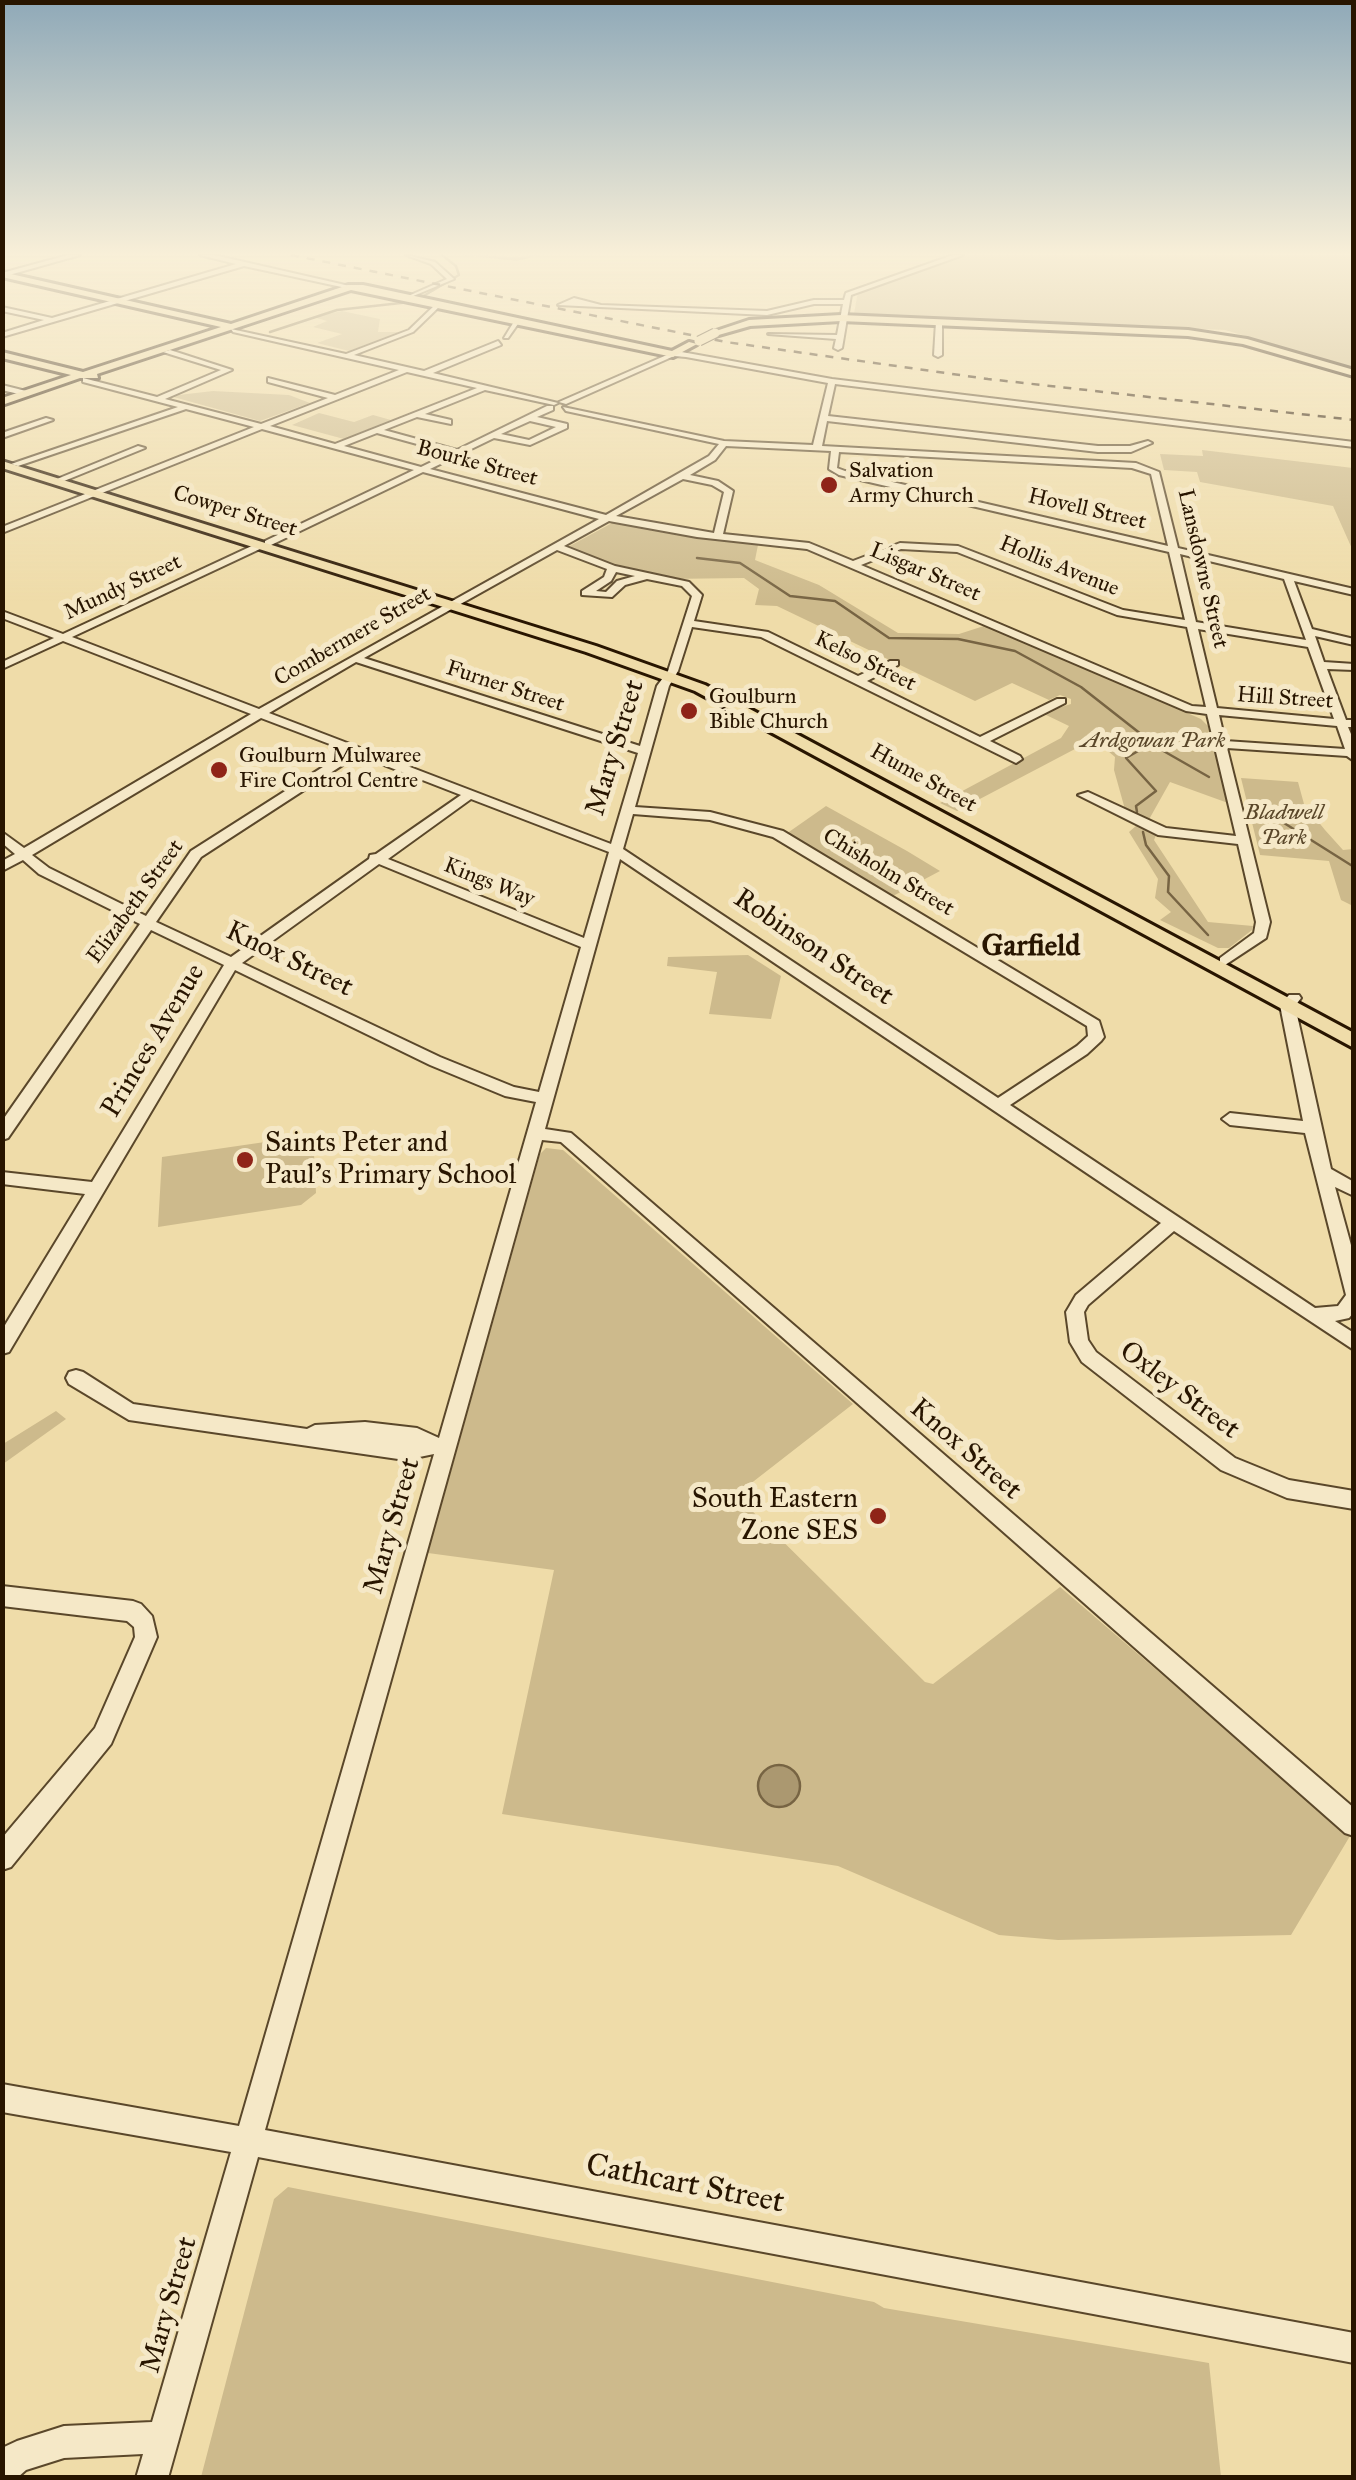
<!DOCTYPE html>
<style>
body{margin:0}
#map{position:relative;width:1356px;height:2480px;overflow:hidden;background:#efdca9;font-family:"IM FELL Great Primer",serif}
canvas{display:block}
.frame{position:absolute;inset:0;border:5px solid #281500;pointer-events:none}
</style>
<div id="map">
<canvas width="1356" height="2480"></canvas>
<div class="frame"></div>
</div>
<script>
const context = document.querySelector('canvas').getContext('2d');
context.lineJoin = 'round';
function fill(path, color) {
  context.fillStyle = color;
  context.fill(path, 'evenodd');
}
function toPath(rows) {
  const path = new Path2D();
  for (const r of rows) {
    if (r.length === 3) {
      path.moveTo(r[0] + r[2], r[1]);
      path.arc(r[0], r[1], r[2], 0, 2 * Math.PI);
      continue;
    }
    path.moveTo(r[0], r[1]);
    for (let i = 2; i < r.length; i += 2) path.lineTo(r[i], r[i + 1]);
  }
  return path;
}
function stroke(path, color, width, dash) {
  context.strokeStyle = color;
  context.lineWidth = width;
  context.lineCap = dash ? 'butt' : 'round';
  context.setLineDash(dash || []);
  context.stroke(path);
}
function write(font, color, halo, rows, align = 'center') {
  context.font = font + ' "IM FELL Great Primer",serif';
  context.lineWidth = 10;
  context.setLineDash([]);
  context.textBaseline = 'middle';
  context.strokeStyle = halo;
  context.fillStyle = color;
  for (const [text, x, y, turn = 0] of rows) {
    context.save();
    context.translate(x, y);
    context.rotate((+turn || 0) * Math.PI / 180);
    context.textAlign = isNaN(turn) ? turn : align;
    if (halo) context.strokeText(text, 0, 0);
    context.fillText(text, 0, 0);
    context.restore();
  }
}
fill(toPath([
 [969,255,1353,255,1353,368,1225,330,854,314,858,291],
 [342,311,380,319,378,332,399,332,349,351,317,343,342,334,313,327,327,321,313,317],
 [213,391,289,395,310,403,260,421,170,396],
 [319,413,354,422,373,415,391,420,344,439,292,425],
 [1202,450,1353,468,1353,551,1333,506,1200,482,1197,472,1164,470,1160,454,1203,456],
 [612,523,759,540,755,560,819,585,898,633,959,634,987,625,1201,719,1208,726,1228,803,1170,782,1147,823,1126,813,1114,770,1115,757,1094,739,957,811,940,803,1061,738,1069,726,1042,713,1071,704,1071,699,1060,695,1049,700,1012,683,975,701,777,606,755,605,759,589,744,578,667,579,614,566,568,547],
 [1241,778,1298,782,1304,804,1325,830,1343,850,1353,849,1353,906,1341,900,1329,861,1260,855],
 [826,806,907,851,940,871,893,896,786,834],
 [1137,825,1157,833,1154,840,1208,922,1253,926,1252,930,1229,948,1218,948,1160,920,1171,912,1155,898,1158,879,1129,832],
 [748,955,781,976,771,1019,709,1014,717,972,667,966,668,957],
 [313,1135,316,1193,301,1205,158,1227,162,1157],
 [546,1148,563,1150,853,1404,736,1495,925,1682,933,1684,1060,1587,1350,1836,1291,1935,1058,1940,999,1935,838,1866,502,1814,554,1570,428,1553,540,1154],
 [56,1411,66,1419,3,1464,3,1444],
 [288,2187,874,2302,884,2308,1209,2363,1221,2477,201,2477,274,2199]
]), '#cdba8c');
const water = toPath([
 [779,1786,21]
]);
fill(water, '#ab9870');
stroke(water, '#776443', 2.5);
stroke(toPath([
 [420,298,459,275,456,266,442,255],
 [270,332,337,310,410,302],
 [697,558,740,563,790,596,835,601,889,638,958,639,1015,651,1081,687,1160,749,1209,777],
 [1257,806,1354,867],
 [1137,812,1136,806,1156,791,1126,758,1152,743],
 [1143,832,1146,845,1169,876,1168,892,1208,935]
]), '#776443', 2.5);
fill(toPath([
 [464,255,517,257,539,255,517,261,464,255]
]), '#ab9870');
const minor = toPath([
 [68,255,80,255,2,277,2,273,68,255],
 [200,255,214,255,354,287,351,289,244,266,2,337,2,333,44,320,2,311,2,307,52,318,236,264,200,255],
 [406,255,435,262,454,279,406,299,406,297,447,279,431,264,406,255],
 [953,255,963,255,851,295,842,348,838,350,834,348,836,339,768,334,837,335,843,304,814,304,767,315,558,305,574,298,601,305,767,311,814,300,844,300,846,293,953,255],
 [436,304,441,305,413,332,354,355,424,371,498,341,501,345,433,373,558,403,554,405,485,390,425,414,451,420,451,424,417,417,384,430,457,450,547,406,553,406,553,410,537,417,567,424,567,428,530,445,494,438,430,469,606,515,709,456,719,444,566,411,563,407,724,441,813,445,828,383,686,357,674,356,566,404,559,402,676,351,832,379,1354,442,1354,447,835,384,828,416,1098,446,1130,446,1148,441,1152,443,1131,452,1098,452,827,421,822,446,1136,463,1159,472,1178,548,1354,589,1354,595,1294,581,1312,629,1354,639,1354,645,1315,636,1324,662,1354,664,1354,670,1327,669,1346,720,1354,720,1354,727,1348,727,1354,741,1354,761,1347,756,1227,748,1270,922,1266,938,1225,965,1220,964,1220,958,1254,933,1256,922,1238,844,1158,835,1078,795,1088,792,1166,828,1236,836,1207,714,1186,711,807,549,697,537,609,521,564,546,615,566,689,582,702,595,694,621,768,632,858,676,890,661,898,661,898,665,867,681,980,737,1057,699,1065,699,1065,703,990,741,1020,756,1022,759,1016,763,761,637,692,627,678,671,669,686,635,807,710,812,783,831,1099,1021,1104,1037,1101,1041,1087,1054,1010,1105,1315,1308,1338,1306,1346,1295,1305,1133,1230,1125,1222,1119,1230,1113,1303,1121,1280,1005,1289,995,1299,995,1301,998,1295,1006,1331,1169,1354,1182,1354,1196,1335,1187,1354,1256,1354,1312,1349,1318,1335,1321,1354,1333,1354,1350,1174,1231,1088,1305,1084,1312,1088,1340,1096,1352,1235,1458,1289,1480,1354,1491,1354,1509,1287,1498,1221,1470,1082,1362,1070,1342,1066,1312,1069,1307,1076,1295,1161,1223,620,859,545,1129,571,1133,1354,1808,1354,1836,1345,1833,561,1142,542,1140,265,2130,1354,2333,1354,2363,258,2157,168,2478,136,2478,143,2454,64,2458,26,2470,17,2478,2,2478,2,2448,17,2441,64,2426,152,2422,231,2152,2,2112,2,2084,239,2126,434,1454,405,1460,129,1420,69,1384,66,1378,69,1372,76,1370,83,1372,133,1404,307,1429,315,1425,365,1422,417,1428,439,1438,536,1102,505,1096,430,1065,235,970,9,1352,2,1354,2,1330,85,1194,2,1184,2,1172,92,1182,224,965,151,930,8,1138,2,1140,2,1121,140,924,39,874,23,860,2,871,2,861,15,854,2,843,2,832,24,848,251,714,63,641,2,669,2,662,54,638,2,618,2,611,63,634,256,544,262,544,262,548,72,637,259,709,599,519,423,472,271,545,265,545,265,541,414,470,262,429,2,533,2,527,254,427,186,409,18,466,11,464,178,407,83,382,83,378,157,397,221,370,163,352,170,350,232,370,165,399,261,424,328,398,268,382,268,378,335,395,399,370,233,332,231,329,346,354,409,330,436,304],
 [407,372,477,388,335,444,270,426,407,372],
 [530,421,556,427,529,440,501,434,530,421],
 [377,433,450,453,421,467,344,446,377,433],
 [726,446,831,451,829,469,839,475,1169,552,1185,620,1123,610,958,546,900,543,853,561,809,543,723,534,733,491,718,481,690,475,715,460,726,446],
 [839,452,1132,468,1151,474,1168,546,845,471,837,468,839,452],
 [683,479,712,485,724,492,714,533,616,516,683,479],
 [901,549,957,552,1117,615,1187,627,1206,707,1192,706,861,565,901,549],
 [557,550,607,569,604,577,582,591,582,595,612,597,625,585,647,579,682,586,692,596,668,671,657,686,640,746,364,658,557,550],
 [1180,554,1284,579,1306,640,1196,622,1180,554],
 [616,572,635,576,617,581,606,592,596,591,611,581,616,572],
 [1198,629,1308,647,1334,719,1217,708,1198,629],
 [356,662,638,753,611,844,269,713,356,662],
 [1219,715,1337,726,1345,749,1225,741,1219,715],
 [261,718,348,751,191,851,146,916,49,868,32,855,261,718],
 [358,755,461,795,376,854,370,855,369,859,231,957,156,922,201,857,358,755],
 [471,799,609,852,584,938,388,859,471,799],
 [633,814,710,820,773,837,1087,1026,1088,1036,1077,1046,998,1098,623,849,633,814],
 [379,864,581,947,539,1092,514,1087,440,1057,242,963,379,864],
 [515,320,520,321,508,338,504,338,515,320],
 [939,320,942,322,942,355,938,357,934,355,936,322,939,320],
 [2,385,30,392,31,394,27,396,2,390,2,385],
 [46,418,53,420,2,438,2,433,46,418],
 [138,446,145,448,64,481,57,479,138,446],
 [2,1586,133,1601,141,1604,152,1616,157,1637,111,1744,11,1867,2,1870,2,1838,95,1728,135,1637,134,1627,127,1621,2,1606,2,1586]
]);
const major = toPath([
 [2,272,231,324,348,285,363,285,672,351,689,342,697,344,673,357,351,290,97,374,98,378,80,378,2,405,2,398,71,375,2,358,2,352,83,372,221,327,2,277,2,272],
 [841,315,1188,330,1247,339,1354,370,1354,376,1243,344,1188,336,841,321,750,326,715,336,710,333,749,320,841,315],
 [2,461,596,646,705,685,1354,1033,1354,1048,695,691,586,652,2,468,2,461]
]);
stroke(minor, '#5a472a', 4);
stroke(major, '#281500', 6);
fill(minor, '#f5e8c7');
fill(major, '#efdca9');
stroke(toPath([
 [291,255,726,342,988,379,1354,420]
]), '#281500', 2.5, [8, 8]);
const majorBridge = toPath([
 [699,341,715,333]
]);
stroke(majorBridge, '#281500', 11, []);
stroke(majorBridge, '#efdca9', 9);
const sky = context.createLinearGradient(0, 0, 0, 603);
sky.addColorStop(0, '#8fa9b8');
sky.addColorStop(0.42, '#f8efd8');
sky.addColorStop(1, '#f8efd800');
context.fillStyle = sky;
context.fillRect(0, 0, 1356, 603);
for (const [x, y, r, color] of [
 [829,485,10,"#8f2418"],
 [689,711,10,"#8f2418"],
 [219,770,10,"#8f2418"],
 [245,1160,10,"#8f2418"],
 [878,1516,10,"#8f2418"]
]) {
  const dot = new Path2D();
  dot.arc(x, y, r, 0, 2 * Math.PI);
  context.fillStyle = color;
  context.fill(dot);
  stroke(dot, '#f5e8c7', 4);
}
write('22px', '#281500', '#f5e8c7', [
 ["Bourke Street",477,464,15],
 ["Hovell Street",1087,510,13],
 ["Cowper Street",235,512,17],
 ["Hollis Avenue",1059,567,22],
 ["Lansdowne Street",1202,569,77],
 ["Lisgar Street",925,573,23],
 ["Mundy Street",123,588,-25],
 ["Combermere Street",353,637,-30],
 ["Kelso Street",865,662,26],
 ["Furner Street",505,687,18],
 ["Hill Street",1285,699,4],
 ["Hume Street",923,779,29],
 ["Chisholm Street",888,873,31],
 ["Kings Way",489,883,22],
 ["Elizabeth Street",136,902,-54]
]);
write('22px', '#281500', '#f5e8c7', [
 ["Salvation",849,472],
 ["Army Church",849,497],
 ["Goulburn",709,698],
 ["Bible Church",709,723],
 ["Goulburn Mulwaree",239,757],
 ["Fire Control Centre",239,782]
], 'left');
write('italic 22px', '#5a472a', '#f5e8c7', [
 ["Ardgowan Park",1153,742],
 ["Bladwell",1284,814],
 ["Park",1284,839]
]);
write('28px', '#281500', '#f5e8c7', [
 ["Mary Street",616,748,-73],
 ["Robinson Street",813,948,34],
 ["Knox Street",289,960,26],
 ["Princes Avenue",154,1041,-59],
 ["Oxley Street",1179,1391,37],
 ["Knox Street",965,1450,41],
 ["Mary Street",393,1526,-74],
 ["Mary Street",170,2305,-74]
]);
write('28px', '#281500', '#f5e8c7', [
 ["Saints Peter and",265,1144],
 ["Paul's Primary School",265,1176],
 ["South Eastern",858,1500,"right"],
 ["Zone SES",858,1532,"right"]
], 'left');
write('bold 30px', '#281500', '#f5e8c7', [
 ["Garfield",1031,948]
]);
write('32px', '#281500', '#f5e8c7', [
 ["Cathcart Street",685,2185,11]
]);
</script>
